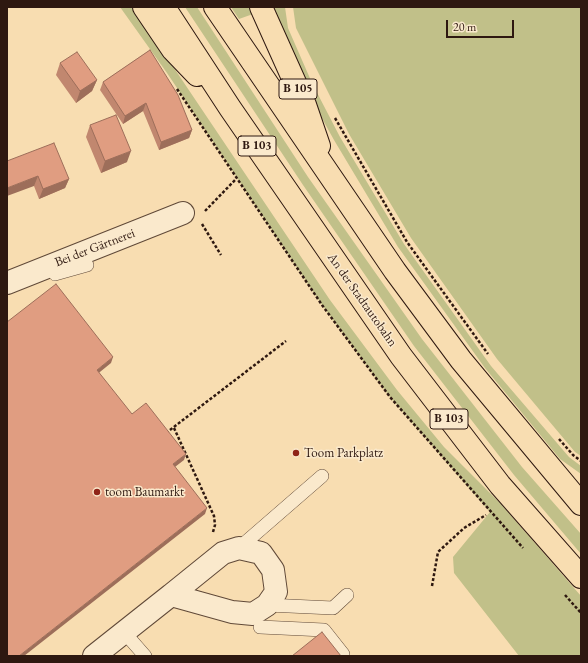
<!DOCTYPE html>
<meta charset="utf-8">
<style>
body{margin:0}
#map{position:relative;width:588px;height:663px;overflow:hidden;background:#f8ddb1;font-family:"EB Garamond",serif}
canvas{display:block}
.frame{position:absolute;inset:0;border:8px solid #2e1810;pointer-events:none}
.scale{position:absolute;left:446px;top:20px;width:68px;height:18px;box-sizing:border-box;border:2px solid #2e1810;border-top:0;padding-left:5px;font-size:12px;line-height:14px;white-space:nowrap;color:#2e1810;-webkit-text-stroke:3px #fae9cc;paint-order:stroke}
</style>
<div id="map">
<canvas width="588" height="663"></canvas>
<div class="frame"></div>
<div class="scale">20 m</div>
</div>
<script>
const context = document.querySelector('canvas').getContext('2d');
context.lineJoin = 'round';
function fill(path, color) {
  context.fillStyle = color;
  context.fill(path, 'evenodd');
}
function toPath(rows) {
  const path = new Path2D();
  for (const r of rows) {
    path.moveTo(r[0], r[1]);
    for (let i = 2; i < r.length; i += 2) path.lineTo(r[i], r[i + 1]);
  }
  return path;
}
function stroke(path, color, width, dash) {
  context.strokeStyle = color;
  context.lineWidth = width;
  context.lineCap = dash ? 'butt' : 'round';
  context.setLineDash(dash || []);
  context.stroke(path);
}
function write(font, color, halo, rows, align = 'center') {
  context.font = font + ' "EB Garamond",serif';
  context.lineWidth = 3;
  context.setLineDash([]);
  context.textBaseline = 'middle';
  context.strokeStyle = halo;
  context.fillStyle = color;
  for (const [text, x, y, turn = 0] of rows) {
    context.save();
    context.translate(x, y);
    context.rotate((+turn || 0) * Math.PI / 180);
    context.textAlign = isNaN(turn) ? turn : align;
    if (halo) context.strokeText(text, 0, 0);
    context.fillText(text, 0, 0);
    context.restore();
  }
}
fill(toPath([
 [120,7,133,7,330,300,397,390,444,447,500,503,581,596,581,656,519,656,454,573,453,557,490,512,390,397,322,305,167,73],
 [185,7,197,7,308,177,422,339,522,467,581,534,581,554,514,475,414,346,303,185],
 [231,7,250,7,253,14,239,19],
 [271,7,285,7,288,28,312,83,340,137,404,244,491,366,569,457,581,466,581,474,560,459,485,368,398,247,334,140,303,84],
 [293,7,581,7,581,456,575,452,497,359,411,238,349,134,296,28]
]), '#c1c089');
const lane = toPath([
 [55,274,87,265],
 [239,548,322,476],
 [267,605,333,608,347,595],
 [260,627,324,630,343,654],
 [124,632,145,656]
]);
const street = toPath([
 [7,283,183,213],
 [94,656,171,595,232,612,253,614,267,605,276,592,273,570,261,553,239,548,223,553,171,595]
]);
const highway = toPath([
 [144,7,173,50,197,75],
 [164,7,230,108,401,356,500,485,581,577],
 [215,7,395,271,461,360,581,504],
 [261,7,305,105,319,146]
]);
stroke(lane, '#604938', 14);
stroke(street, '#604938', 24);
stroke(highway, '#2e1810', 24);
stroke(toPath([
 [177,89,322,305,390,397,523,548],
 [335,118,407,242,488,354],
 [205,211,236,179],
 [202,224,221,255],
 [174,428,214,516,215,525,213,532],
 [166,433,286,341],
 [559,439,573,455,581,461],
 [432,586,438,552,464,528,486,515],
 [565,595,581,613]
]), '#2e1810', 2.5, [3, 2]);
stroke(lane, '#fae9cc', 13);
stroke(street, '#fae9cc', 22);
stroke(highway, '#f8ddb1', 22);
fill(toPath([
 [150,50,192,130,189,138,159,150,143,111,123,124,100,90,103,82],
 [60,63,97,80,92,91,76,103,56,75],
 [90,125,127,162,101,173,86,137],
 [7,161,69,179,65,188,39,199,34,186]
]), '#c1876f');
fill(toPath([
 [97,80,92,91,76,103,80,91],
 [146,103,143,111,123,124,125,116],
 [192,130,189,138,159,150,161,142],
 [131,151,127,162,101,173,105,161],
 [38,176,34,186,7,196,7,188],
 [69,179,65,188,39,199,43,189],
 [113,357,111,363,95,376,97,370],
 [186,454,184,460,171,470,173,464],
 [207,508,205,514,24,656,19,656]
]), '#9d6e5a');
const building = toPath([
 [150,50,178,95,192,130,161,142,146,103,125,116,103,82,150,50],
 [77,52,97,80,80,91,60,63,77,52],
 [116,115,131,151,105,161,90,125,116,115],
 [54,143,69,179,43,189,38,176,7,188,7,161,54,143],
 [56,284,113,357,97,370,132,414,146,403,186,454,173,464,207,508,19,656,7,656,7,322,56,284],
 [322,632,341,656,292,656,322,632]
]);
fill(building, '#e09d81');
stroke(building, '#9d6e5a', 1);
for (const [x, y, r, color] of [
 [296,453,4,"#8f2418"],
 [97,492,4,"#8f2418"]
]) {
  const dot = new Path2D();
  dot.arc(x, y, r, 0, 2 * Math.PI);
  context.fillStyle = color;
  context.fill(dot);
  stroke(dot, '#fae9cc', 1.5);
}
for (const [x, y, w] of [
 [298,89,38],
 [257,146,38],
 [449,419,38]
]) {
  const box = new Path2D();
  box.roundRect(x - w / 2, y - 10, w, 20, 3);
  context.fillStyle = '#fae9cc';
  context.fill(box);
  stroke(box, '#2e1810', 1);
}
write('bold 12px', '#2e1810', null, [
 ["B 105",298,89],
 ["B 103",257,146],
 ["B 103",449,419]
]);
write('13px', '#2e1810', '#fae9cc', [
 ["Bei der Gärtnerei",95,248,-21],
 ["An der Stadtautobahn",362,300,55]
]);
write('13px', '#2e1810', '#fae9cc', [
 ["Toom Parkplatz",304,453],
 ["toom Baumarkt",105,492]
], 'left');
</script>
